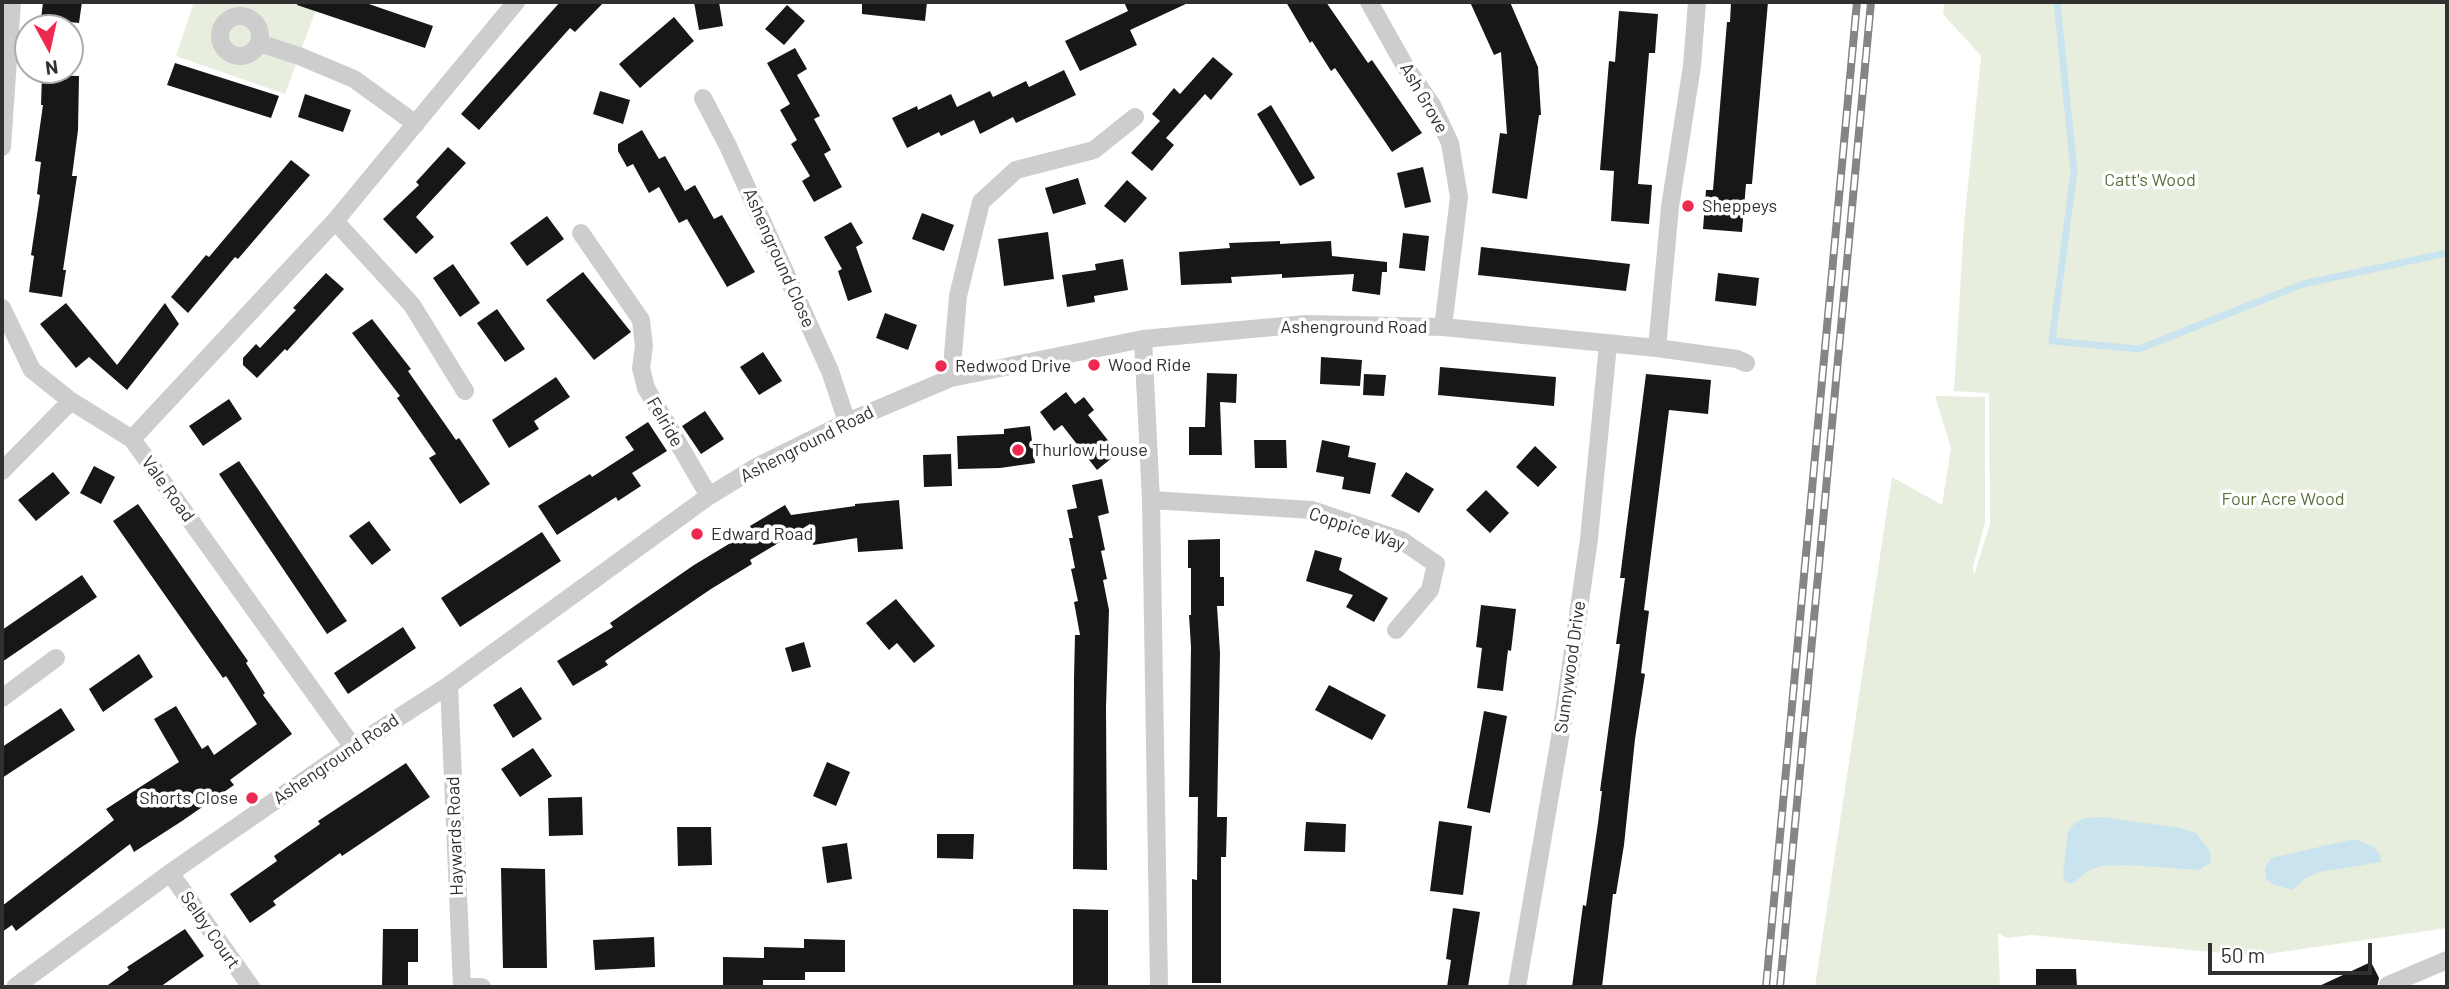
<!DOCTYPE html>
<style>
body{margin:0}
#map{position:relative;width:2449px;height:989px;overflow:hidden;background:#fff;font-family:Barlow,sans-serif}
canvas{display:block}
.frame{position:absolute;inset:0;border:4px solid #303030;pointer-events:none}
.north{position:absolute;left:14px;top:14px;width:70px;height:70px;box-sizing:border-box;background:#fff;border:2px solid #acacac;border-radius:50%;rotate:172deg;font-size:19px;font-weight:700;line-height:28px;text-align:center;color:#303030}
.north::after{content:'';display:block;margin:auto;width:24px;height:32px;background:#ef2a51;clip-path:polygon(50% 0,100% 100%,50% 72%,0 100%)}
.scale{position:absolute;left:2208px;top:943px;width:164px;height:32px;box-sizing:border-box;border:4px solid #303030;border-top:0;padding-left:9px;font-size:21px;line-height:24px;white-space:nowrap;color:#303030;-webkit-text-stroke:5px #fff;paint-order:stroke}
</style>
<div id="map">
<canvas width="2449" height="989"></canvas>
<div class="frame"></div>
<div class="north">N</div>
<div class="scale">50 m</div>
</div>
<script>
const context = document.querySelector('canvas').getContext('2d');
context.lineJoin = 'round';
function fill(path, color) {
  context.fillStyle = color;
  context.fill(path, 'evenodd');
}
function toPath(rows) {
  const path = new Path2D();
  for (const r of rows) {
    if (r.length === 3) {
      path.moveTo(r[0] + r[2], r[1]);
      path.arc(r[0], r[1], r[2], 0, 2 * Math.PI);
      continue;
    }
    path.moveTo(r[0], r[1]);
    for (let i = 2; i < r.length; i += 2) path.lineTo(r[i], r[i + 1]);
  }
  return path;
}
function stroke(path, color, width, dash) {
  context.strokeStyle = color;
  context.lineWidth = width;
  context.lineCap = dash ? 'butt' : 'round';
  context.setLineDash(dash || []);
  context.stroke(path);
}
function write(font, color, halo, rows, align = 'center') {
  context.font = font + ' Barlow,sans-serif';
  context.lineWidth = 7;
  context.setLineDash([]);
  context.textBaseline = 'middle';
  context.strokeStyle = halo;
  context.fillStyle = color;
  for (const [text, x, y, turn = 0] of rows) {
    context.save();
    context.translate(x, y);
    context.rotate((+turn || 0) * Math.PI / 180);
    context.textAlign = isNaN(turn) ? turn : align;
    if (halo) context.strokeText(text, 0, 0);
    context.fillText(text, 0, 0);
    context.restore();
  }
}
fill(toPath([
 [194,2,312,2,318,4,285,94,176,56],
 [1945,2,2447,2,2447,928,2254,956,2031,935,2007,938,1998,933,2000,987,1815,987,1892,477,1942,505,1951,448,1935,396,1985,397,1985,523,1973,567,1974,575,1990,524,1989,393,1954,391,1964,225,1981,56,1943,14]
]), '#e8eedd');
fill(toPath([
 [2103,817,2180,828,2196,833,2210,851,2211,862,2199,870,2128,865,2101,866,2088,871,2072,884,2065,882,2063,873,2068,832,2075,823,2084,818],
 [2354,839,2372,846,2380,854,2381,862,2319,872,2306,878,2292,890,2272,884,2266,879,2265,868,2271,858]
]), '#c9e4ee');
stroke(toPath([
 [2057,2,2074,171,2052,341,2139,349,2303,284,2447,253]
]), '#c9e4ee', 7);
fill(toPath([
 [43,2,82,2,79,23,41,19],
 [298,2,363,2,433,26,425,48,297,5],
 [560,2,604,2,575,32,570,28,479,130,461,114],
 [694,2,719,2,723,26,699,30],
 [862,2,927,2,925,21,862,14],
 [1124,2,1190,2,1130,30,1137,45,1080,71,1065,41,1128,11],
 [1286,2,1326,2,1368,63,1372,60,1422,133,1392,152,1335,68,1331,71,1312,41,1310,43],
 [1470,2,1510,2,1538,67,1541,115,1539,115,1527,199,1492,193,1500,133,1507,134,1501,52,1494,55],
 [1731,2,1768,2,1752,184,1746,184,1742,232,1703,229,1706,190,1713,190,1727,22,1730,22],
 [787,5,805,21,784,45,765,29],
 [1619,11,1658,14,1655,53,1649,53,1638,184,1652,185,1649,224,1611,221,1614,171,1600,170,1609,61,1615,62],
 [674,17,694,41,640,88,619,64],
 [795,48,807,69,797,75,820,116,814,119,831,150,824,154,842,187,814,202,802,181,810,176,791,144,797,140,780,110,790,104,767,63],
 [1213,57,1233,74,1211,100,1205,94,1166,138,1174,145,1152,171,1131,153,1160,121,1152,114,1174,88,1180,94],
 [175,63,279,96,271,118,167,85],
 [1064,70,1076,95,1016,123,1013,117,980,134,974,120,941,136,939,132,907,148,892,118,917,106,918,110,951,94,957,107,990,91,993,97,1026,81,1029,87],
 [42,75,79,76,78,130,72,176,77,176,63,270,66,270,62,297,29,292,34,256,31,255,40,195,37,194,41,162,35,161,43,105,41,105],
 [600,91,630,100,623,124,593,114],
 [305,94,351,110,343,132,298,117],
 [1271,105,1315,178,1300,186,1257,114],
 [642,130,659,159,665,156,685,191,695,185,714,219,722,215,755,272,727,287,687,219,679,223,659,187,649,193,633,164,627,167,618,151,618,144],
 [448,147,466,163,416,217,434,237,416,254,383,219,419,185,416,182],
 [291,160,310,175,238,259,235,257,188,313,171,297,206,255,209,257],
 [1423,167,1431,202,1405,208,1397,173],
 [1078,178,1086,204,1053,214,1045,188],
 [1127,180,1147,198,1125,223,1104,206],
 [922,213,954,225,944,251,912,239],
 [547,216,564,239,527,266,510,243],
 [851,222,863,243,856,247,872,292,848,301,838,271,842,269,824,237],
 [1048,232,1054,279,1004,286,998,239],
 [1403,233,1429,236,1425,271,1399,268],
 [1280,241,1280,244,1331,241,1332,256,1387,262,1387,272,1382,272,1380,295,1352,291,1354,274,1282,278,1282,274,1231,277,1232,283,1181,285,1179,252,1230,248,1229,243],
 [1481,247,1630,264,1626,291,1478,275],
 [1123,259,1128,290,1094,296,1095,302,1067,307,1062,275,1096,270,1095,264],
 [453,264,480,303,460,317,433,278],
 [583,272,631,332,594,360,546,300],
 [326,273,344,289,287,351,285,349,257,378,243,365,243,358,256,344,260,348,296,310,293,308],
 [1718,273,1759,278,1756,306,1715,301],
 [66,303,117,365,165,303,179,324,127,390,89,357,76,368,40,324],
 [497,309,525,349,505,362,477,323],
 [885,313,917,325,908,350,876,338],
 [372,319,411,369,408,371,456,440,459,438,490,484,460,504,429,458,436,454,397,398,400,396,352,333],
 [763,352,782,381,759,395,740,367],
 [1321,357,1362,360,1360,386,1320,384],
 [1440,367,1556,377,1554,406,1438,395],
 [1207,373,1237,374,1236,403,1220,402,1222,455,1189,455,1189,427,1205,427],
 [1364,374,1386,375,1384,396,1363,395],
 [1646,374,1711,380,1708,414,1669,410,1644,610,1649,611,1641,673,1645,674,1635,739,1624,845,1616,894,1613,894,1602,987,1572,987,1583,905,1586,906,1598,823,1602,791,1600,791,1620,644,1616,644,1625,578,1620,578],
 [556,377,570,397,534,421,539,429,509,448,492,420],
 [1066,392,1075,404,1084,397,1094,410,1088,415,1118,453,1097,470,1062,425,1054,431,1040,412],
 [229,399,242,419,203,446,189,426],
 [705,411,724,439,701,454,682,426],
 [648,422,667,451,632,473,641,486,618,501,616,497,557,535,538,506,590,474,592,477,634,450,625,437],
 [1030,426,1035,463,1000,468,958,469,957,436,1004,434,1004,429],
 [1254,440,1286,440,1287,468,1255,468],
 [1322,440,1350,446,1348,457,1376,463,1370,494,1342,489,1344,477,1316,472],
 [1535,446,1557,467,1538,487,1516,467],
 [951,454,952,486,924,487,923,455],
 [239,461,347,621,327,634,219,474],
 [94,466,115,477,101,504,80,493],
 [53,472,70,493,36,521,18,500],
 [1406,472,1434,489,1419,513,1391,496],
 [1102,479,1109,513,1098,516,1105,550,1101,551,1107,579,1103,580,1109,610,1106,707,1107,870,1073,869,1074,678,1075,635,1080,635,1074,602,1078,601,1071,569,1075,568,1069,538,1073,538,1067,510,1077,508,1072,485],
 [1486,490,1509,513,1490,533,1466,510],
 [899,500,903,549,858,552,857,538,813,545,810,524,750,560,752,564,711,589,605,661,608,665,573,686,557,661,613,627,610,623,694,565,752,530,750,526,785,505,791,515,855,506,855,504],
 [138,504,248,661,246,663,265,693,263,695,292,734,230,780,234,785,182,821,134,852,130,844,16,931,12,925,2,932,2,906,114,820,106,809,179,762,154,719,176,706,202,749,208,745,214,755,257,724,226,676,223,678,113,521],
 [369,521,391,550,372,565,349,536],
 [542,532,561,561,460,627,441,598],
 [1220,539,1220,577,1224,577,1224,606,1217,606,1220,653,1217,817,1227,817,1226,857,1221,857,1221,983,1192,983,1192,879,1197,880,1198,797,1189,797,1191,647,1189,615,1191,615,1191,568,1188,568,1188,540],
 [1315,550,1342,558,1339,570,1388,598,1374,622,1346,607,1353,595,1306,581],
 [82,575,97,597,2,662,2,630],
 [896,599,935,646,914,663,897,643,889,650,866,623],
 [1481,605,1516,609,1511,651,1508,650,1503,691,1477,688,1482,648,1476,647],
 [403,627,416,648,348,694,334,673],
 [804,642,811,667,792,672,785,648],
 [139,654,153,677,103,712,89,689],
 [1329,685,1386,715,1372,740,1315,710],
 [521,687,542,719,513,738,493,705],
 [61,708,75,730,2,778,2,747],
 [1484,711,1507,716,1490,813,1467,808],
 [533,748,552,776,520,797,501,769],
 [827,762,850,772,836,806,813,796],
 [406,763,430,797,342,856,340,853,273,901,276,905,250,923,230,894,277,861,274,856,320,824,318,821],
 [582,797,583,835,549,836,548,798],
 [1439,821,1472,826,1463,895,1430,891],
 [1306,822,1346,824,1345,852,1304,851],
 [677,827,711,827,712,865,678,866],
 [937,834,974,834,973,859,937,858],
 [847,843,852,879,827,883,822,847],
 [501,868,545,869,547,968,503,968],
 [1453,908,1480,912,1468,987,1447,987,1451,960,1446,959],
 [1073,909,1108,910,1108,987,1073,987],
 [185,929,204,956,160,987,105,987,129,970,127,967],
 [383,929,418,929,418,962,408,962,408,987,382,987],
 [654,937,655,967,595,970,593,940],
 [804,939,845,940,845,972,805,972,805,980,763,980,763,987,723,987,723,957,764,958,764,947,804,948],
 [2371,962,2379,978,2377,987,2317,987],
 [2036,969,2076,969,2077,987,2036,987]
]), '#171717');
stroke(toPath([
 [1369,2,1405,66,1432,105,1450,143,1459,197,1443,327],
 [240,36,20],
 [259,43,299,56,354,79,416,124],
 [703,98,728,146,830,371,847,422],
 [2,147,12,2],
 [335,221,412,305,465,391],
 [581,233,641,320,644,346,641,368,646,388,709,496],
 [2,308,32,370,71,401,132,439],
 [1143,339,1151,500,1159,987],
 [1657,348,1670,207,1692,66,1697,2],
 [951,378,958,296,981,202,1016,170,1094,150,1135,117],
 [2,471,71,401],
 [1151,500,1312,510,1401,540,1436,564,1430,590,1396,630],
 [449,685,462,987],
 [2,698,56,658],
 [353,747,132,439,335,221,516,2],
 [170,873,251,987],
 [2388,985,2447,960],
 [15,987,170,873,353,747,449,685,709,496,758,466,847,422,951,378,1143,339,1306,324,1443,327,1657,348,1737,359,1746,363],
 [462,987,482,987],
 [1517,987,1563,720,1589,539,1608,345]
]), '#cdcdcd', 18);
const rail = toPath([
 [1766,987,1857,2],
 [1780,987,1871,2]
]);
stroke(rail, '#858585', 8);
stroke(rail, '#fff', 5, [16]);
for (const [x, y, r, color] of [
 [1688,206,7,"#ef2a51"],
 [1094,365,7,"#ef2a51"],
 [941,366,7,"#ef2a51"],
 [1018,450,7,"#ef2a51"],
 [697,534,7,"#ef2a51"],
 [252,798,7,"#ef2a51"]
]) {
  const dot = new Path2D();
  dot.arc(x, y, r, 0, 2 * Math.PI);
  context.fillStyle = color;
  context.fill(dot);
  stroke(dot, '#fff', 2.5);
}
write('18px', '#303030', '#fff', [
 ["Ash Grove",1424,98,60],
 ["Ashenground Close",779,258,66],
 ["Ashenground Road",1354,327],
 ["Felride",665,422,60],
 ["Ashenground Road",807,444,-27],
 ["Vale Road",168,489,54],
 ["Coppice Way",1357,529,19],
 ["Sunnywood Drive",1570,667,-82],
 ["Ashenground Road",336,759,-34],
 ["Haywards Road",455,836,-92],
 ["Selby Court",210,930,55]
]);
write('18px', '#596f3a', '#fff', [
 ["Catt's Wood",2150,180],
 ["Four Acre Wood",2283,499]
]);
write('18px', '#303030', '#fff', [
 ["Sheppeys",1702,206],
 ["Wood Ride",1108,365],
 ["Redwood Drive",955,366],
 ["Thurlow House",1032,450],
 ["Edward Road",711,534],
 ["Shorts Close",238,798,"right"]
], 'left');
</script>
